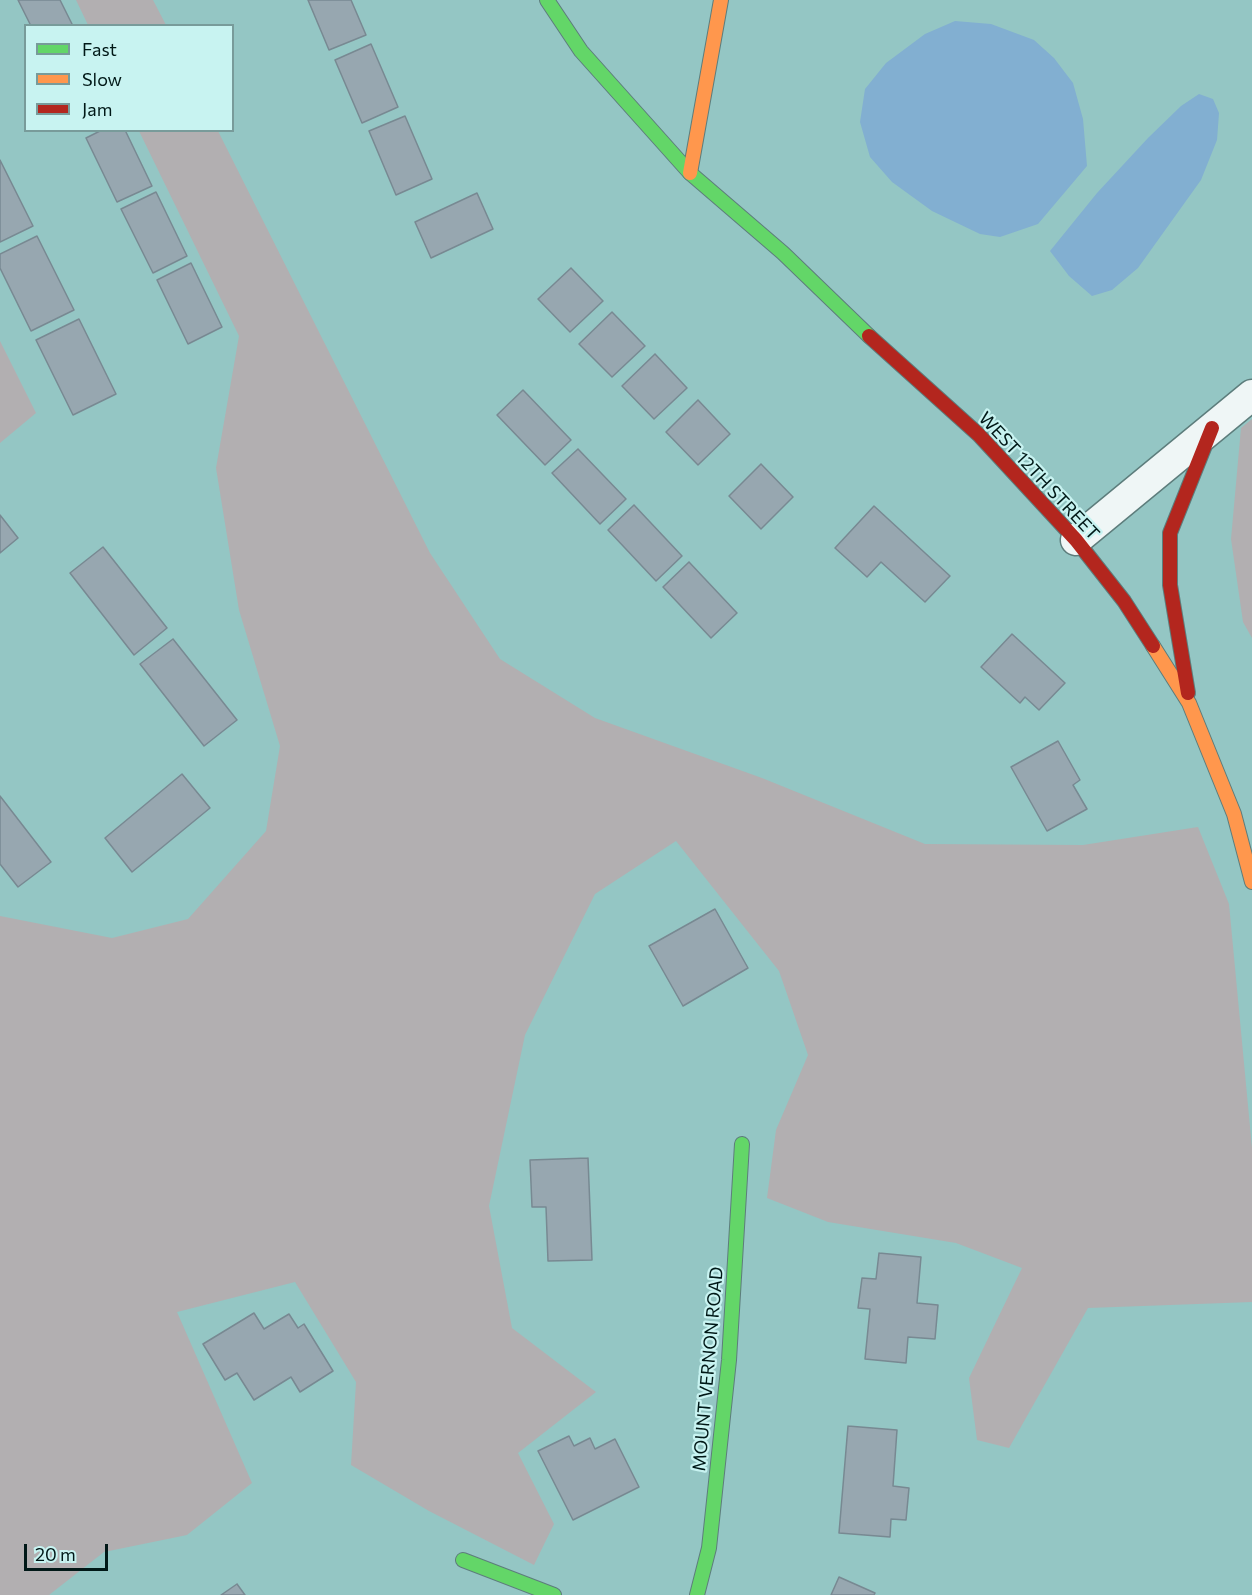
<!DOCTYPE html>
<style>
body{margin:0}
#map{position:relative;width:1252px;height:1595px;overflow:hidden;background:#94c6c4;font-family:Commissioner,sans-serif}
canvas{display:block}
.legend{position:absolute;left:24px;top:24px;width:210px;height:108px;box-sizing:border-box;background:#c8f3f1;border:2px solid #789b9a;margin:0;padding:8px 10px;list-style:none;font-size:18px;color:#001817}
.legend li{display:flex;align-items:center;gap:12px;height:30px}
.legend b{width:30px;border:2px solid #789b9a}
.scale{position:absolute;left:24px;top:1544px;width:84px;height:27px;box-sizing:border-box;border:3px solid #001817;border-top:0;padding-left:8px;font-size:18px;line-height:21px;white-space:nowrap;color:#001817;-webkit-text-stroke:4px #c8f3f1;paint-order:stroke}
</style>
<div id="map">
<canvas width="1252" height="1595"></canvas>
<ul class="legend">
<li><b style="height:8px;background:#63d668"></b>Fast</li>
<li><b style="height:8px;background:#ff974d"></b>Slow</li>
<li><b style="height:8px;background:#b3261e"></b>Jam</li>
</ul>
<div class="scale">20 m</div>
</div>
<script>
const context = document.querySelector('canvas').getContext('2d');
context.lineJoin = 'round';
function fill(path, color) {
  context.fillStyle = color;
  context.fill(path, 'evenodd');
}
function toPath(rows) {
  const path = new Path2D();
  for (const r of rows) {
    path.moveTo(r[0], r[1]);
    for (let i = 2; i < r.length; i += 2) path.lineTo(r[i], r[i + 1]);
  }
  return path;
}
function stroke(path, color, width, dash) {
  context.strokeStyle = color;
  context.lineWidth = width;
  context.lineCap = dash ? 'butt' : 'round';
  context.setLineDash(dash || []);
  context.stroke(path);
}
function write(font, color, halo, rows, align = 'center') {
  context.font = font + ' Commissioner,sans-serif';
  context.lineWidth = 4.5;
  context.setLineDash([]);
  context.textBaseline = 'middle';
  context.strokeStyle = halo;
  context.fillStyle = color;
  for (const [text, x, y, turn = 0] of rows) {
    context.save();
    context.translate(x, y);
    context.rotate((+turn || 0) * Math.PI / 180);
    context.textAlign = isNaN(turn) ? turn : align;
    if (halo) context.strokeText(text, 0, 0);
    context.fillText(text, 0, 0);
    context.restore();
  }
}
fill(toPath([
 [76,0,153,0,166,25,88,25],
 [139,131,218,131,430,553,500,659,595,718,762,778,925,844,1083,845,1198,827,1229,904,1252,1148,1252,1302,1088,1308,1009,1448,977,1440,969,1378,1022,1268,956,1243,828,1222,767,1198,776,1130,808,1055,779,971,676,841,595,894,525,1035,489,1206,512,1328,596,1392,518,1453,554,1524,534,1565,429,1511,351,1465,356,1382,295,1282,177,1312,252,1483,187,1535,104,1552,49,1595,0,1595,0,916,112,938,188,919,266,831,280,746,239,610,216,468,239,336],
 [0,341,36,413,0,443],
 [1252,419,1252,638,1243,622,1231,539,1241,428]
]), '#b2afb1');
fill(toPath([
 [955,21,991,24,1034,40,1054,58,1073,83,1083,119,1087,166,1038,224,1000,237,980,234,932,211,892,182,870,157,860,122,865,89,886,63,925,34],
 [1199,94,1213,99,1219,113,1217,140,1201,180,1138,268,1112,290,1092,296,1069,276,1050,251,1097,193,1148,138,1181,106]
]), '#82afd1');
const building = toPath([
 [18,0,60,0,73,26,31,26,18,0],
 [308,0,351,0,366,35,329,50,308,0],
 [371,44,398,107,362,123,335,60,371,44],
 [405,116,432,179,396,195,369,131,405,116],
 [102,130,125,130,152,186,117,202,86,138,102,130],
 [0,160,33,226,0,242,0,160],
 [156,192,187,256,153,273,121,209,156,192],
 [477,193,493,229,431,258,415,222,477,193],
 [37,236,74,310,31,331,0,268,0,254,37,236],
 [191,263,222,327,188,344,157,280,191,263],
 [571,268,603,301,570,332,538,299,571,268],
 [612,312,645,346,612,377,579,344,612,312],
 [79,319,116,394,73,415,36,340,79,319],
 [655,354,687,388,654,419,622,386,655,354],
 [523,390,571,440,545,465,497,415,523,390],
 [698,400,730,434,698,465,666,432,698,400],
 [578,449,626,499,600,524,552,473,578,449],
 [761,464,793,497,761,529,729,496,761,464],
 [634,505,682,556,656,581,608,530,634,505],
 [874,506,950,576,925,602,881,562,867,577,835,548,874,506],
 [0,515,18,538,0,553,0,515],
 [103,547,167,628,134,655,70,573,103,547],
 [689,562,737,613,711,638,663,587,689,562],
 [1012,634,1065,683,1039,710,1025,697,1020,703,981,667,1012,634],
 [173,639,237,720,204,746,140,664,173,639],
 [1058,741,1080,780,1073,785,1087,809,1047,831,1011,767,1058,741],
 [182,774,210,808,132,872,105,838,182,774],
 [0,796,51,862,18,887,0,864,0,796],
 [715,909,748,968,683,1006,649,946,715,909],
 [588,1158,592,1260,548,1261,546,1207,532,1207,530,1160,588,1158],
 [879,1253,921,1257,917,1303,938,1305,935,1339,908,1337,906,1363,865,1359,870,1309,858,1308,862,1278,876,1279,879,1253],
 [254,1313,264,1329,289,1314,298,1328,304,1324,333,1371,300,1392,291,1377,254,1400,237,1373,225,1380,203,1344,254,1313],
 [848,1426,897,1430,893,1486,909,1488,906,1520,891,1519,890,1537,839,1533,848,1426],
 [569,1436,574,1446,590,1438,595,1449,615,1439,639,1487,573,1520,538,1451,569,1436],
 [839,1577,875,1593,874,1595,831,1595,839,1577],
 [237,1584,245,1595,221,1595,237,1584]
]);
fill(building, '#97a7b0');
stroke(building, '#788992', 1.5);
const street = toPath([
 [1076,540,1252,395]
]);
const fast = toPath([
 [547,0,581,51,690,173,783,253,869,336],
 [463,1560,554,1595],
 [697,1595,709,1548,729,1360,742,1144]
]);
const slow = toPath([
 [690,173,721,0],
 [1153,646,1189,703,1234,814,1252,882]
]);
const jam = toPath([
 [869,336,979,435,1076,540,1124,601,1153,646],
 [1188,693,1170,585,1170,533,1212,428]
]);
stroke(street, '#5d7d7c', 33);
stroke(fast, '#5d7d7c', 16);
stroke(slow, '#5d7d7c', 16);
stroke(jam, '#5d7d7c', 16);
stroke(street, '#eff6f6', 30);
stroke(fast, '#63d668', 14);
stroke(slow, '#ff974d', 14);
stroke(jam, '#b3261e', 14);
write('18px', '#001817', '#c8f3f1', [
 ["WEST 12TH STREET",1039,476,47],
 ["MOUNT VERNON ROAD",708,1369,-85]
]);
</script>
